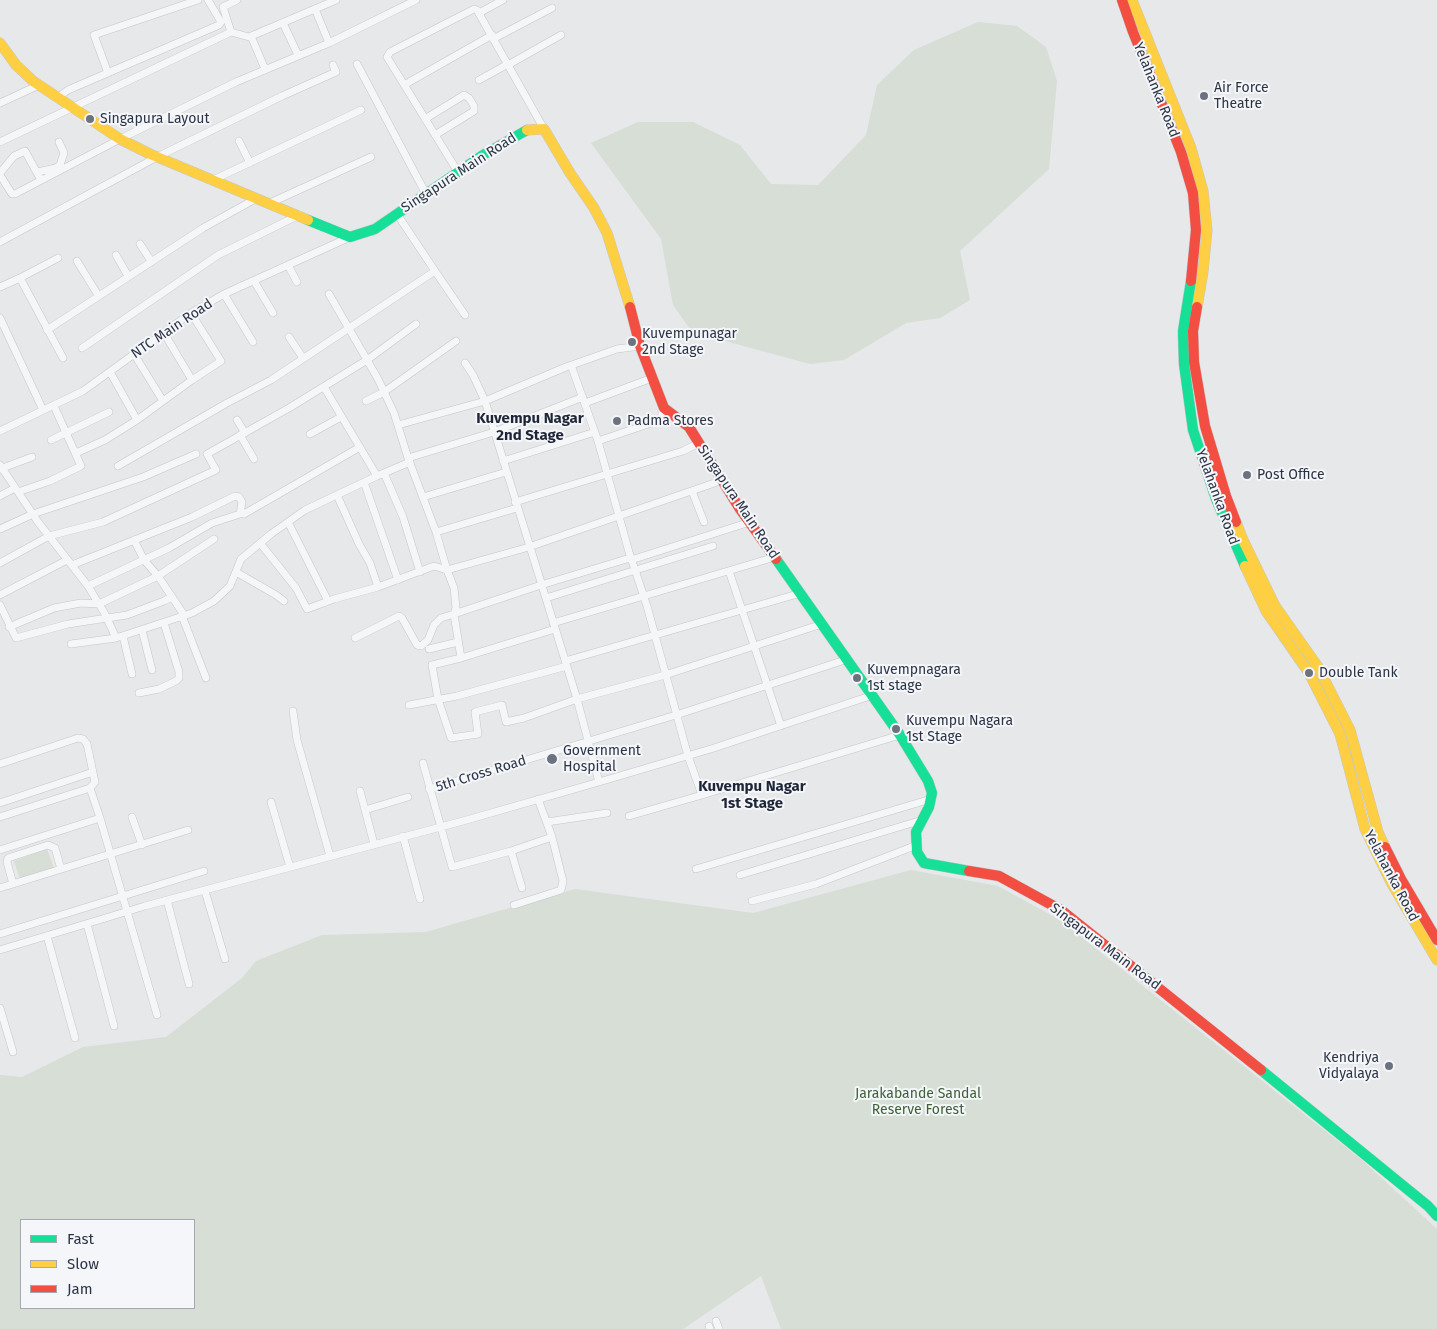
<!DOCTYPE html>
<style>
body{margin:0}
#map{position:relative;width:1437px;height:1329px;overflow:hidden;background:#e6e8ea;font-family:"Fira Sans",sans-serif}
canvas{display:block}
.legend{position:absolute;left:20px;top:1219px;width:175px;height:90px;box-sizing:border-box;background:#f4f6f9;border:1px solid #a4a8b1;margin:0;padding:6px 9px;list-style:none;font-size:15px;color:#2b3445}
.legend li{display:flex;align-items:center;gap:10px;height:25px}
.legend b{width:25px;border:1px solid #a4a8b1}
</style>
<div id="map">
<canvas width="1437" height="1329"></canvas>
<ul class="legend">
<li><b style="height:6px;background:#16e098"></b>Fast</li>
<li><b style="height:6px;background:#ffcf43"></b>Slow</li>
<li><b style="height:6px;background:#f24e42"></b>Jam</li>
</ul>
</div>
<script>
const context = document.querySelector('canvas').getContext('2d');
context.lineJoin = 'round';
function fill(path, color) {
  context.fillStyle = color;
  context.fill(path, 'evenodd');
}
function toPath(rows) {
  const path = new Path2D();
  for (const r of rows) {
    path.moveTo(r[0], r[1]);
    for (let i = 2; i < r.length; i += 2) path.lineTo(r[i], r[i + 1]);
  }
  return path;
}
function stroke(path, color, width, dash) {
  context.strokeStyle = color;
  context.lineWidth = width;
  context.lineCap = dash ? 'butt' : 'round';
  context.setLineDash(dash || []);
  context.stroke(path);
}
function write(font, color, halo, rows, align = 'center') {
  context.font = font + ' "Fira Sans",sans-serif';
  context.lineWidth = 4;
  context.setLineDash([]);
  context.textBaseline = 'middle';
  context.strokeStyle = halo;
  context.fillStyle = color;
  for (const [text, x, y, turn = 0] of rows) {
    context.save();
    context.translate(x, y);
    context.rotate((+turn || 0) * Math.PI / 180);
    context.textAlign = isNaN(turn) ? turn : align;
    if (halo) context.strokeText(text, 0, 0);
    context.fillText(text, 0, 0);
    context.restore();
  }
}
fill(toPath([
 [978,22,1017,26,1046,47,1057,81,1049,169,960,251,970,300,940,318,906,323,844,360,810,364,692,332,673,305,661,239,591,143,638,122,693,122,740,145,771,184,818,185,866,135,877,85,914,50],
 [47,849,54,868,20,879,14,861],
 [911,870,998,886,1060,920,1363,1161,1437,1229,1437,1329,781,1329,761,1276,683,1329,0,1329,0,1075,22,1077,83,1047,166,1037,242,978,256,961,322,935,426,932,575,889,753,913],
 [21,1220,194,1220,194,1308,21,1308]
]), '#d6ded6');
const street = toPath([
 [315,9,329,43],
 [479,13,503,0],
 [283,23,298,55],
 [231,32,249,37,336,0],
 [251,36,265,69],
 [493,39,552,8],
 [357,64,426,194],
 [508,65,561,35],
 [108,73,94,35,198,0],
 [479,80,508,64],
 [404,85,492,35],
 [57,98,68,90,219,25,221,22,208,0],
 [0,103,39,85],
 [425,119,464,95,469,98,474,106,474,111,435,135],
 [239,141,250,163],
 [0,142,231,32,223,7,237,0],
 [37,172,56,168,60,165,64,153,59,142],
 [458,172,387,57,390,52,474,9,477,10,544,129],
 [0,173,14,156,25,151,41,180],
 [0,175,12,194,15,194,120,139,236,82,329,43,416,0],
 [213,180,361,110],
 [270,203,371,157],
 [0,242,157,157,282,96,336,72,333,65],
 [140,244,151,261],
 [116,255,128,276],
 [58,258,20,278,63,358],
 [77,261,98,295],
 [288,265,297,282],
 [435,271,465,315],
 [254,281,273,313],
 [0,287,20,278],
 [224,294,253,342],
 [191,313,221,361,192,380],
 [0,318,43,410],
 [47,330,203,228,257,198],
 [289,337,303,358],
 [82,348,218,255,299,215],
 [571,365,598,441,629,552,647,606,688,756,702,795,900,735],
 [110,372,137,420],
 [324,387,377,476],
 [163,401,192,380,164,333],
 [366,401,384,392,456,341],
 [585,403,652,378],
 [237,420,245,433],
 [398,425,485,401,473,375,465,363],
 [0,431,83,391,191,313,224,294,350,237],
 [310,434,341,417],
 [240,435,254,459],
 [51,440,109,412],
 [598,441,660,420,664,408],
 [76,453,105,440,137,420,163,401,134,354],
 [408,458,494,432,583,397],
 [503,461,595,432],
 [0,465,38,522,88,586,105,614,116,638,192,613,214,601,230,586,241,559,271,534,305,510,377,476,410,462],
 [118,466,227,403,271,380,435,271,397,214],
 [0,469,32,457],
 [384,473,403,517,420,572],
 [364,482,398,580],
 [692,491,704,522],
 [18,492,50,481,81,466,54,406],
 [337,495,359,544,370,563,378,587],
 [0,496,15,488],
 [423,497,506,472],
 [515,502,683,451,699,443],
 [244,514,360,447],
 [288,522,328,601],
 [0,529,33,514,143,477,196,454],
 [436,532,517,508],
 [134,540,144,560,158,576,184,615],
 [260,543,296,588,307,609,334,599,378,587,434,566,447,570,436,532,408,458,394,413,378,379,329,294],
 [630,558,541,585,454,614,456,608,454,588,447,570,529,547,723,480],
 [631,560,750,522],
 [0,563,49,536,103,522,216,470,207,454,289,408,367,360,416,324],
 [72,565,192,517,235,496,239,497,242,502,240,514,212,523,169,548,88,586],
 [729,571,781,726],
 [236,572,276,595,284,601],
 [0,595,67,560],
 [546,598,713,546],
 [0,605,16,638,68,624,127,615,164,601,172,597],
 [182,616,206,678],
 [553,623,775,557],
 [9,627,54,608,81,603,99,604,158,576,214,539],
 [142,630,152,670],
 [123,636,132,674],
 [355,638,399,616,402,618,417,645,421,646,428,640,434,625,441,618,454,614,461,658,555,629],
 [71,644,116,638],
 [429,649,458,642],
 [461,658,432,665,438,699,451,738,478,734,475,712,502,705,506,722,524,718,577,699,665,675,822,624],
 [565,661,801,593],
 [139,693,159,689,176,681,179,678,179,672,164,623],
 [409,705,457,696,567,666],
 [293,711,297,740,330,856],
 [423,763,452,867,511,851,522,888],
 [0,764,78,738,83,739,87,744,95,782,90,788,0,817],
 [599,782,714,748,873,695],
 [90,788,100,818,157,1015],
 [429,789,676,715,848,659],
 [360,791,374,844],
 [538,799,552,837],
 [271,802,290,867],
 [0,803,93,772],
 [365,810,408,797],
 [629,816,702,795],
 [132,817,142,845],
 [547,822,607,813],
 [403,836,420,899],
 [0,850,100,818],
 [511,851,552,837,563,881,561,890,514,905],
 [696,869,931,799],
 [740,875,922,820],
 [13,884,7,862,8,858,48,845,55,848,61,869],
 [0,888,188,830],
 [205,891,225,959],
 [167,900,189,984],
 [752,901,816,884,917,845],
 [87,924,114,1026],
 [0,934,204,871],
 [47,936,75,1038],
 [0,950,145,906,463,821,599,782,577,699,485,401,566,367,617,349,640,346],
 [0,1008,13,1052],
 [716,1321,719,1329],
 [709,1326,710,1329]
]);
const fast = toPath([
 [308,220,350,237,375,229,483,155,527,130],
 [1191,281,1183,331,1184,364,1193,430,1216,499,1245,566],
 [776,559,900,735,928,781,932,793,929,807,916,832,917,852,924,863,969,871],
 [1261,1070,1428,1206,1437,1216]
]);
const slow = toPath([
 [1132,0,1191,148,1203,191,1207,230,1203,272,1197,307],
 [0,43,16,65,33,81,120,139,150,154,308,220],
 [527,130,544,129,570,173,594,208,607,233,630,307],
 [1236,522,1243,540,1275,606,1318,667,1350,730,1378,832,1385,847],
 [1245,566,1266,611,1309,673,1340,734,1365,829,1392,884,1437,960]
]);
const jam = toPath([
 [1122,0,1133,32,1181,152,1193,193,1196,230,1191,281],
 [630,307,640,346,664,408,689,427,740,509,776,559],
 [1197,307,1193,331,1194,362,1205,426,1226,496,1236,522],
 [1385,847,1401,879,1437,940],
 [969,871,999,876,1061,910,1261,1070]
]);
stroke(street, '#c4c6c8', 8);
stroke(fast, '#c4c6c8', 11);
stroke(slow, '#c4c6c8', 11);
stroke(jam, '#c4c6c8', 11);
stroke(street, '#f5f6f7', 7);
stroke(fast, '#16e098', 10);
stroke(slow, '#ffcf43', 10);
stroke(jam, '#f24e42', 10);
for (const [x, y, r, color] of [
 [1204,96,5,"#6c737f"],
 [90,119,5,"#6c737f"],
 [632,342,5,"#6c737f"],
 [617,421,5,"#6c737f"],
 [1247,475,5,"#6c737f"],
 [1309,673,5,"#6c737f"],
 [857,678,5,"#6c737f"],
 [896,729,5,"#6c737f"],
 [552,759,6,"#6c737f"],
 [1389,1066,5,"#6c737f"]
]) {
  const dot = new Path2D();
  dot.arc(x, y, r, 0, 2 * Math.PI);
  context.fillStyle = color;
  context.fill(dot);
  stroke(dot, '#f4f6f9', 2);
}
write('14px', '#2b3445', '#f4f6f9', [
 ["Air Force",1214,88],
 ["Theatre",1214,104],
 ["Singapura Layout",100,119],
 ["Kuvempunagar",642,334],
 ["2nd Stage",642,350],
 ["Padma Stores",627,421],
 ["Post Office",1257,475],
 ["Kuvempnagara",867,670],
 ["1st stage",867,686],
 ["Double Tank",1319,673],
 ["Kuvempu Nagara",906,721],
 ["1st Stage",906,737],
 ["Government",563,751],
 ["Hospital",563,767],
 ["Kendriya",1379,1058,"right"],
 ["Vidyalaya",1379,1074,"right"]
], 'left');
write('14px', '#2b3445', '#f4f6f9', [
 ["Yelahanka Road",1156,90,68],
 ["Singapura Main Road",459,173,-33],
 ["NTC Main Road",172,329,-34],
 ["Yelahanka Road",1217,497,70],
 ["Singapura Main Road",738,502,56],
 ["5th Cross Road",481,774,-17],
 ["Yelahanka Road",1391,876,62],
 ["Singapura Main Road",1105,947,37]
]);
write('14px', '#3f6138', '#f4f6f9', [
 ["Jarakabande Sandal",918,1094],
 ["Reserve Forest",918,1110]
]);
write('bold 15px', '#1d2536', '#f4f6f9', [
 ["Kuvempu Nagar",530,419],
 ["2nd Stage",530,436],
 ["Kuvempu Nagar",752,787],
 ["1st Stage",752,804]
]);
</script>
